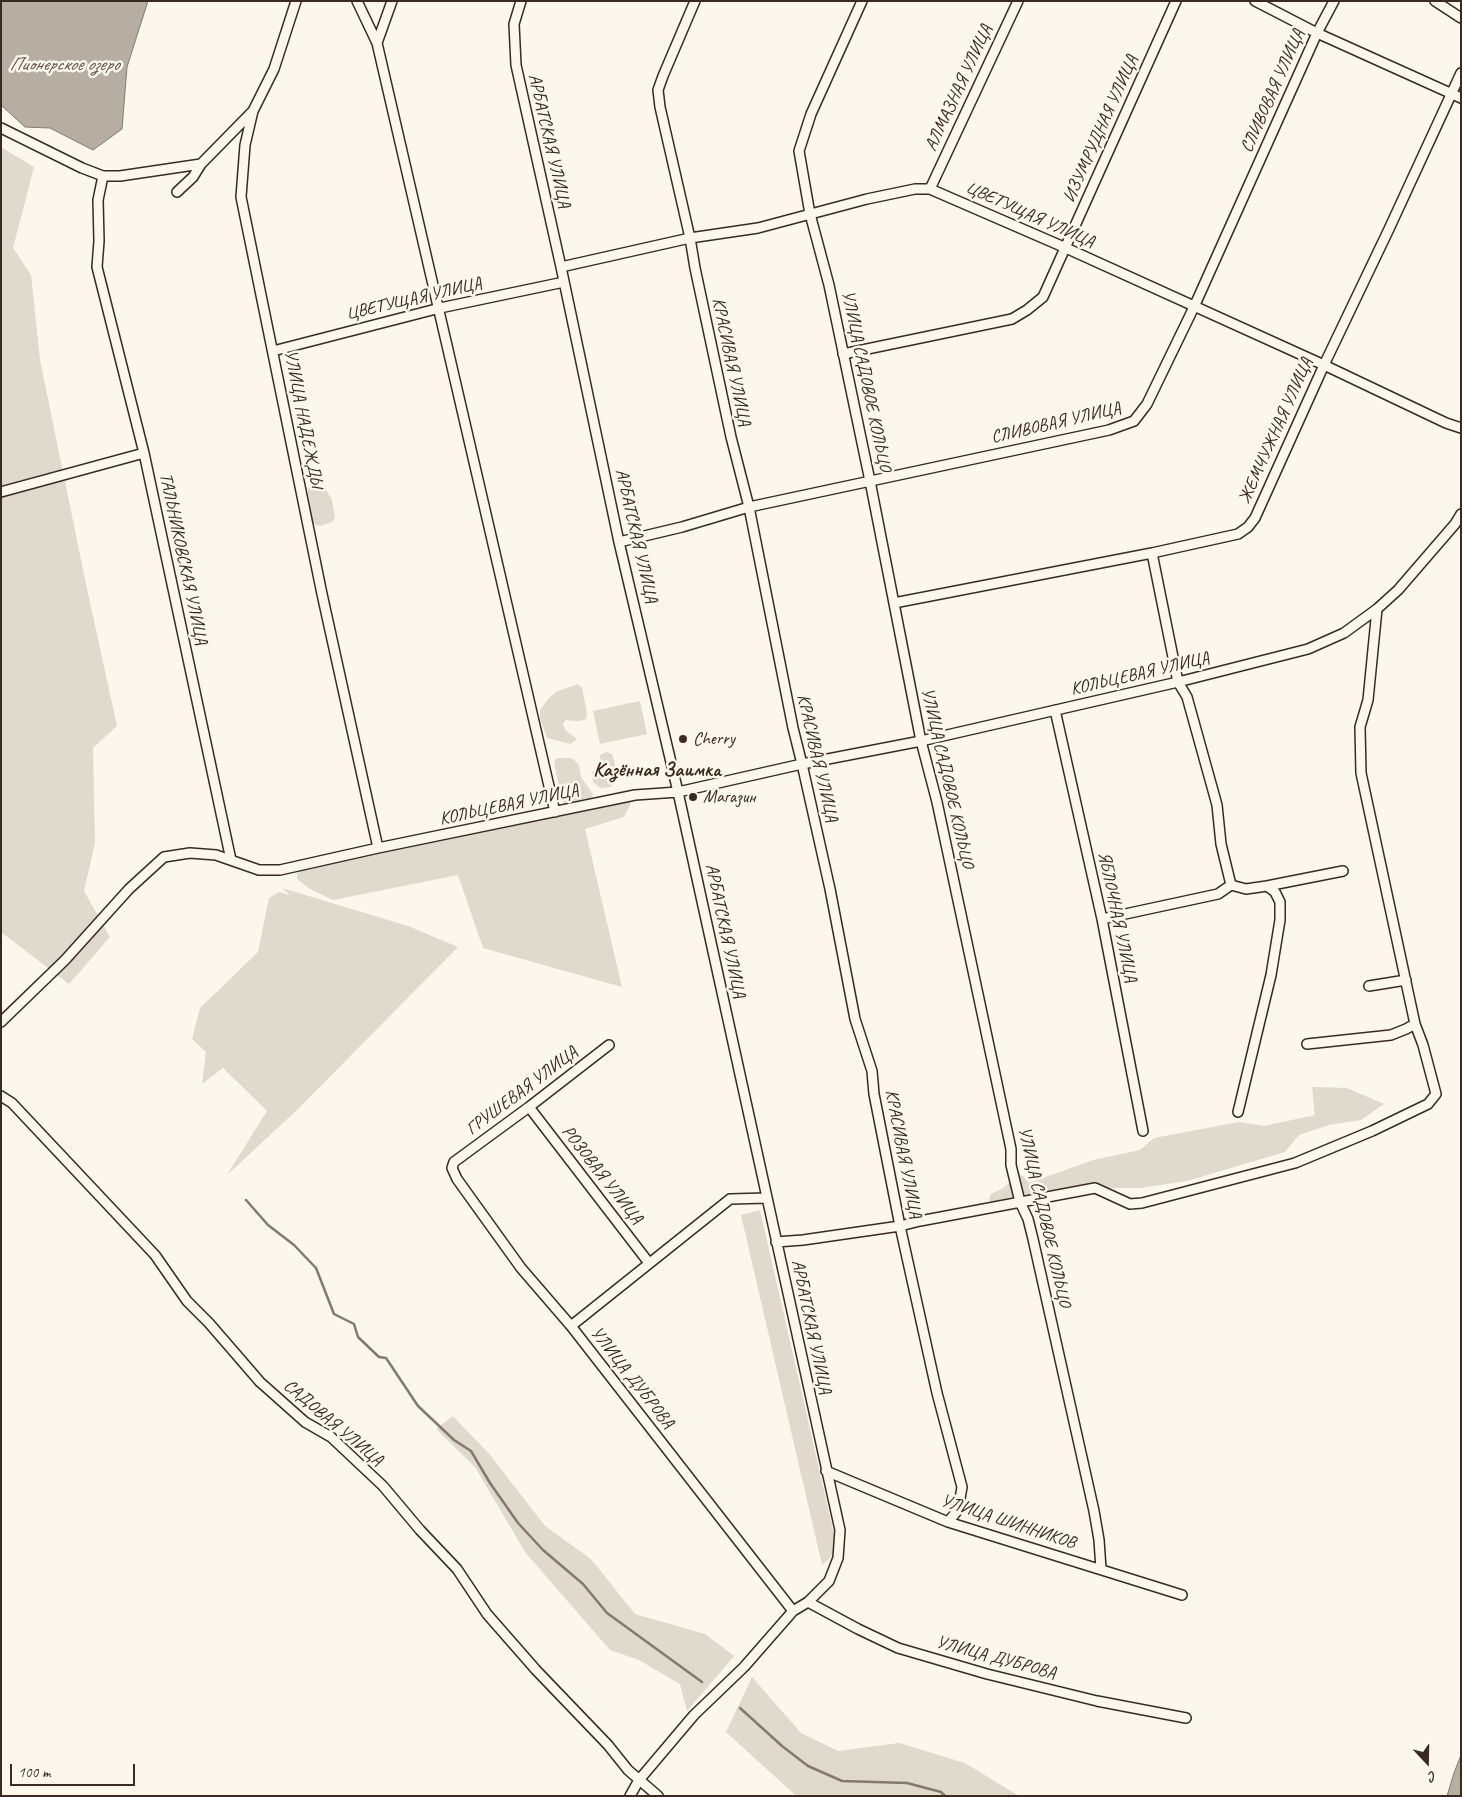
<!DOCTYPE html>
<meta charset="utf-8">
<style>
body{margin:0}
#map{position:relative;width:1462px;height:1797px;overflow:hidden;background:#fbf7ec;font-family:Caveat,sans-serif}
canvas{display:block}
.frame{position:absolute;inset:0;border:2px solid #3b2a1e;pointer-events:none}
.north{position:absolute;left:1402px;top:1737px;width:50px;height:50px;-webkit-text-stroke:4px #fbf7ec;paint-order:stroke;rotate:159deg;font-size:14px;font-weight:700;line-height:20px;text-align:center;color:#3b2a1e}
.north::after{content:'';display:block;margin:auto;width:18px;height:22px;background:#3b2a1e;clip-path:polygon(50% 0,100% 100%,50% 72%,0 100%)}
.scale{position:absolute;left:10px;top:1764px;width:125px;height:22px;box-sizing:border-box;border:2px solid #3b2a1e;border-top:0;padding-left:6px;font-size:15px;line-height:18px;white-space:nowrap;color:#3b2a1e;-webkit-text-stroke:4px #fbf7ec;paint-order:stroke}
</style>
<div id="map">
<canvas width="1462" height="1797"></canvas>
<div class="frame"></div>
<div class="north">С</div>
<div class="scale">100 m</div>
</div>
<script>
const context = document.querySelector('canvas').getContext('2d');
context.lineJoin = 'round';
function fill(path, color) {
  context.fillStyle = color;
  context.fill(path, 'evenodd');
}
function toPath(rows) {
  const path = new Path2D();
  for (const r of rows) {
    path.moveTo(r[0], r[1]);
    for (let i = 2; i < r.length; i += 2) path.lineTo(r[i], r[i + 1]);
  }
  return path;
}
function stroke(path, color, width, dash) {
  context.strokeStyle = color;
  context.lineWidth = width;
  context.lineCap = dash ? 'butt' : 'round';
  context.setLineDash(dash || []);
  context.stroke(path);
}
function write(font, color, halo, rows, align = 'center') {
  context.font = font + ' Caveat,sans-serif';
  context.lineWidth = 5;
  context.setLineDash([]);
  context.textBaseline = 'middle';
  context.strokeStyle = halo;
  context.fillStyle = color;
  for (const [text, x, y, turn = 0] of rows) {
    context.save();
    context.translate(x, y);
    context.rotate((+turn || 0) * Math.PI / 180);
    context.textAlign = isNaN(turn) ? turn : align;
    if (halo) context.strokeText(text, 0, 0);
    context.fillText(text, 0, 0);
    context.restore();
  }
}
fill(toPath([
 [1,147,34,167,13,248,31,275,40,360,86,584,117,726,93,748,95,843,84,891,110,937,69,984,1,932],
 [315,483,322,485,326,490,332,500,335,518,332,522,320,526,313,524,308,494,308,488],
 [578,684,582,688,587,713,586,719,578,721,566,720,563,724,565,730,577,739,571,744,547,738,540,718,540,710,548,699,556,692],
 [640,701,647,734,600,744,593,711],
 [607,752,612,754,614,760,617,779,611,787,600,788,593,782,592,772,601,765,600,755],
 [558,758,571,758,574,760,579,765,581,777,593,794,592,797,588,801,573,804,564,804,562,800,554,763,555,760],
 [632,801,624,817,585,829,622,987,483,948,458,875,333,900,310,889,297,879,297,874,301,869],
 [282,888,408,926,458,947,298,1109,227,1175,267,1111,223,1068,202,1084,206,1052,192,1039,200,1008,258,952,269,898,279,892,290,895],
 [1312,1087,1347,1088,1384,1104,1361,1120,1329,1125,1299,1135,1285,1152,1187,1181,1140,1188,1095,1188,1031,1197,1025,1194,991,1202,989,1199,991,1194,1002,1189,1019,1175,1023,1176,1029,1183,1093,1160,1140,1150,1154,1138,1239,1122,1264,1126,1315,1115],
 [760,1210,836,1543,831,1557,822,1565,741,1215],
 [453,1416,491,1456,545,1526,591,1559,635,1614,705,1634,734,1656,687,1711,680,1684,639,1660,610,1650,525,1552,475,1467,436,1429],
 [752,1677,801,1733,838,1751,899,1743,965,1763,1019,1796,799,1796,794,1794,726,1732]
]), '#dfd9ce');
const water = toPath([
 [1,1,148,1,127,67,122,129,93,150,50,128,25,127,1,105,1,1],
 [1461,1755,1461,1796,1447,1796,1454,1773,1461,1755]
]);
fill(water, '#b6aea2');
stroke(water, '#85796d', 1);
stroke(toPath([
 [246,1200,268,1225,294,1245,316,1268,334,1314,354,1324,358,1337,379,1357,386,1358,418,1406,454,1440,471,1451,490,1483,518,1523,543,1550,583,1584,607,1613,702,1682],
 [740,1708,782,1746,808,1766,842,1781,907,1783,941,1792,945,1796]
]), '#85796d', 2.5);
const minor = toPath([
 [296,1,274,69,253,111,245,145,241,197,322,594,378,848],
 [357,1,377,43],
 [392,1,377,43,555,812],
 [521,1,514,24,516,65,561,267,619,542,678,792,840,1530,838,1558,829,1581,808,1602,793,1611,744,1667,694,1715,639,1780,630,1796],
 [695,1,663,76,658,90,660,107,690,238,695,268,731,437,749,507,793,728,802,764,830,889,855,1019,872,1071,874,1094,900,1226,937,1393,962,1487,958,1510,948,1522],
 [862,1,811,114,799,151,810,214,829,285,870,481,921,741,937,802,1011,1149,1011,1165,1020,1202,1028,1219,1033,1239,1094,1511,1099,1540,1101,1569],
 [1255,1,1317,33,1461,98],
 [1435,1,1461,18],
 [1,128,82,168,103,176,120,176,201,164],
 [103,176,98,200,99,241,97,267,144,453,231,860],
 [930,189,1018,1],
 [177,192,193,177,201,164,253,111],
 [561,267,690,238,758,228,867,199,915,189,930,189,1066,248,1324,365,1446,423,1461,428],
 [273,351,440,308,564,282],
 [843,354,1012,319,1027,310,1043,297,1176,1],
 [1,492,144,453],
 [619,542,682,527,749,507,1109,430,1134,421,1147,404,1194,307,1317,33,1334,1],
 [1152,553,1178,682,1187,697,1217,805,1221,844,1231,885,1246,889,1267,886,1275,892,1280,902,1280,920,1271,975,1238,1112],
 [894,603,1152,553,1238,534,1248,527,1255,518,1324,365,1389,229,1461,73],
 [1055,710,1102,919,1143,1131],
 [1267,886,1343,871],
 [1102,919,1218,894,1231,885],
 [1369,986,1406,980],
 [1,1022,65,960,129,889,164,857,190,853,216,855,259,870,280,870,378,848,635,795,678,792,802,764,921,741,1178,682,1308,649,1344,633,1377,609,1398,590,1455,524,1461,514],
 [1307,1044,1391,1035,1406,1029,1415,1024,1361,773,1360,727,1368,700,1377,609],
 [609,1045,529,1107,454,1162,452,1168,457,1179,521,1268,571,1326,793,1611],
 [1,1096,12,1103,155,1255,187,1301,209,1323,260,1382,305,1422,331,1437,383,1486,420,1530,457,1569,487,1614,536,1670,608,1745,628,1770,658,1796],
 [529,1107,649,1263],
 [776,1242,803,1240,900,1226,920,1221,1095,1188,1130,1204,1142,1203,1295,1163,1372,1131,1428,1104,1436,1094,1423,1045,1415,1024],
 [571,1326,730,1199,767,1198],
 [826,1471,948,1522,1182,1595],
 [808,1602,858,1629,898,1648,987,1674,1097,1701,1186,1718]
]);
stroke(minor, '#3b2a1e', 12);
stroke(minor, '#fbf7ec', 9);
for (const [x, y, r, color] of [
 [683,739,5,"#3b2a1e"],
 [693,797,5,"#3b2a1e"]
]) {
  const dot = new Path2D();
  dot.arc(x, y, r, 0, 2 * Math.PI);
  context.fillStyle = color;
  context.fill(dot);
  stroke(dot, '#fbf7ec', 2);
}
write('18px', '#3b2a1e', '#fbf7ec', [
 ["АЛМАЗНАЯ УЛИЦА",959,88,-65],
 ["СЛИВОВАЯ УЛИЦА",1273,91,-66],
 ["ИЗУМРУДНАЯ УЛИЦА",1101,129,-66],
 ["АРБАТСКАЯ УЛИЦА",549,141,77],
 ["ЦВЕТУЩАЯ УЛИЦА",1030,215,24],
 ["ЦВЕТУЩАЯ УЛИЦА",414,299,-13],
 ["КРАСИВАЯ УЛИЦА",731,362,78],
 ["УЛИЦА САДОВОЕ КОЛЬЦО",866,381,78],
 ["УЛИЦА НАДЕЖДЫ",303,419,79],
 ["СЛИВОВАЯ УЛИЦА",1056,423,-13],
 ["ЖЕМЧУЖНАЯ УЛИЦА",1276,431,-66],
 ["АРБАТСКАЯ УЛИЦА",636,536,77],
 ["ТАЛЬНИКОВСКАЯ УЛИЦА",183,559,78],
 ["КОЛЬЦЕВАЯ УЛИЦА",1140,674,-13],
 ["КРАСИВАЯ УЛИЦА",817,758,77],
 ["УЛИЦА САДОВОЕ КОЛЬЦО",947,778,77],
 ["КОЛЬЦЕВАЯ УЛИЦА",509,805,-12],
 ["ЯБЛОЧНАЯ УЛИЦА",1117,917,78],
 ["АРБАТСКАЯ УЛИЦА",725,931,78],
 ["ГРУШЕВАЯ УЛИЦА",522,1091,-37],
 ["КРАСИВАЯ УЛИЦА",903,1154,79],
 ["РОЗОВАЯ УЛИЦА",602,1175,52],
 ["УЛИЦА САДОВОЕ КОЛЬЦО",1044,1217,77],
 ["АРБАТСКАЯ УЛИЦА",811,1327,78],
 ["УЛИЦА ДУБРОВА",632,1378,52],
 ["САДОВАЯ УЛИЦА",333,1423,40],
 ["УЛИЦА ШИННИКОВ",1008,1522,18],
 ["УЛИЦА ДУБРОВА",996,1658,15]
]);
write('18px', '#3b2a1e', '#fbf7ec', [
 ["Cherry",693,739],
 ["Магазин",703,797]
], 'left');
write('italic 19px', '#605246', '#fbf7ec', [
 ["Пионерское озеро",64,65]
]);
write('bold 20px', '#3b2a1e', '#fbf7ec', [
 ["Казённая Заимка",657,771]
]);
</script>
